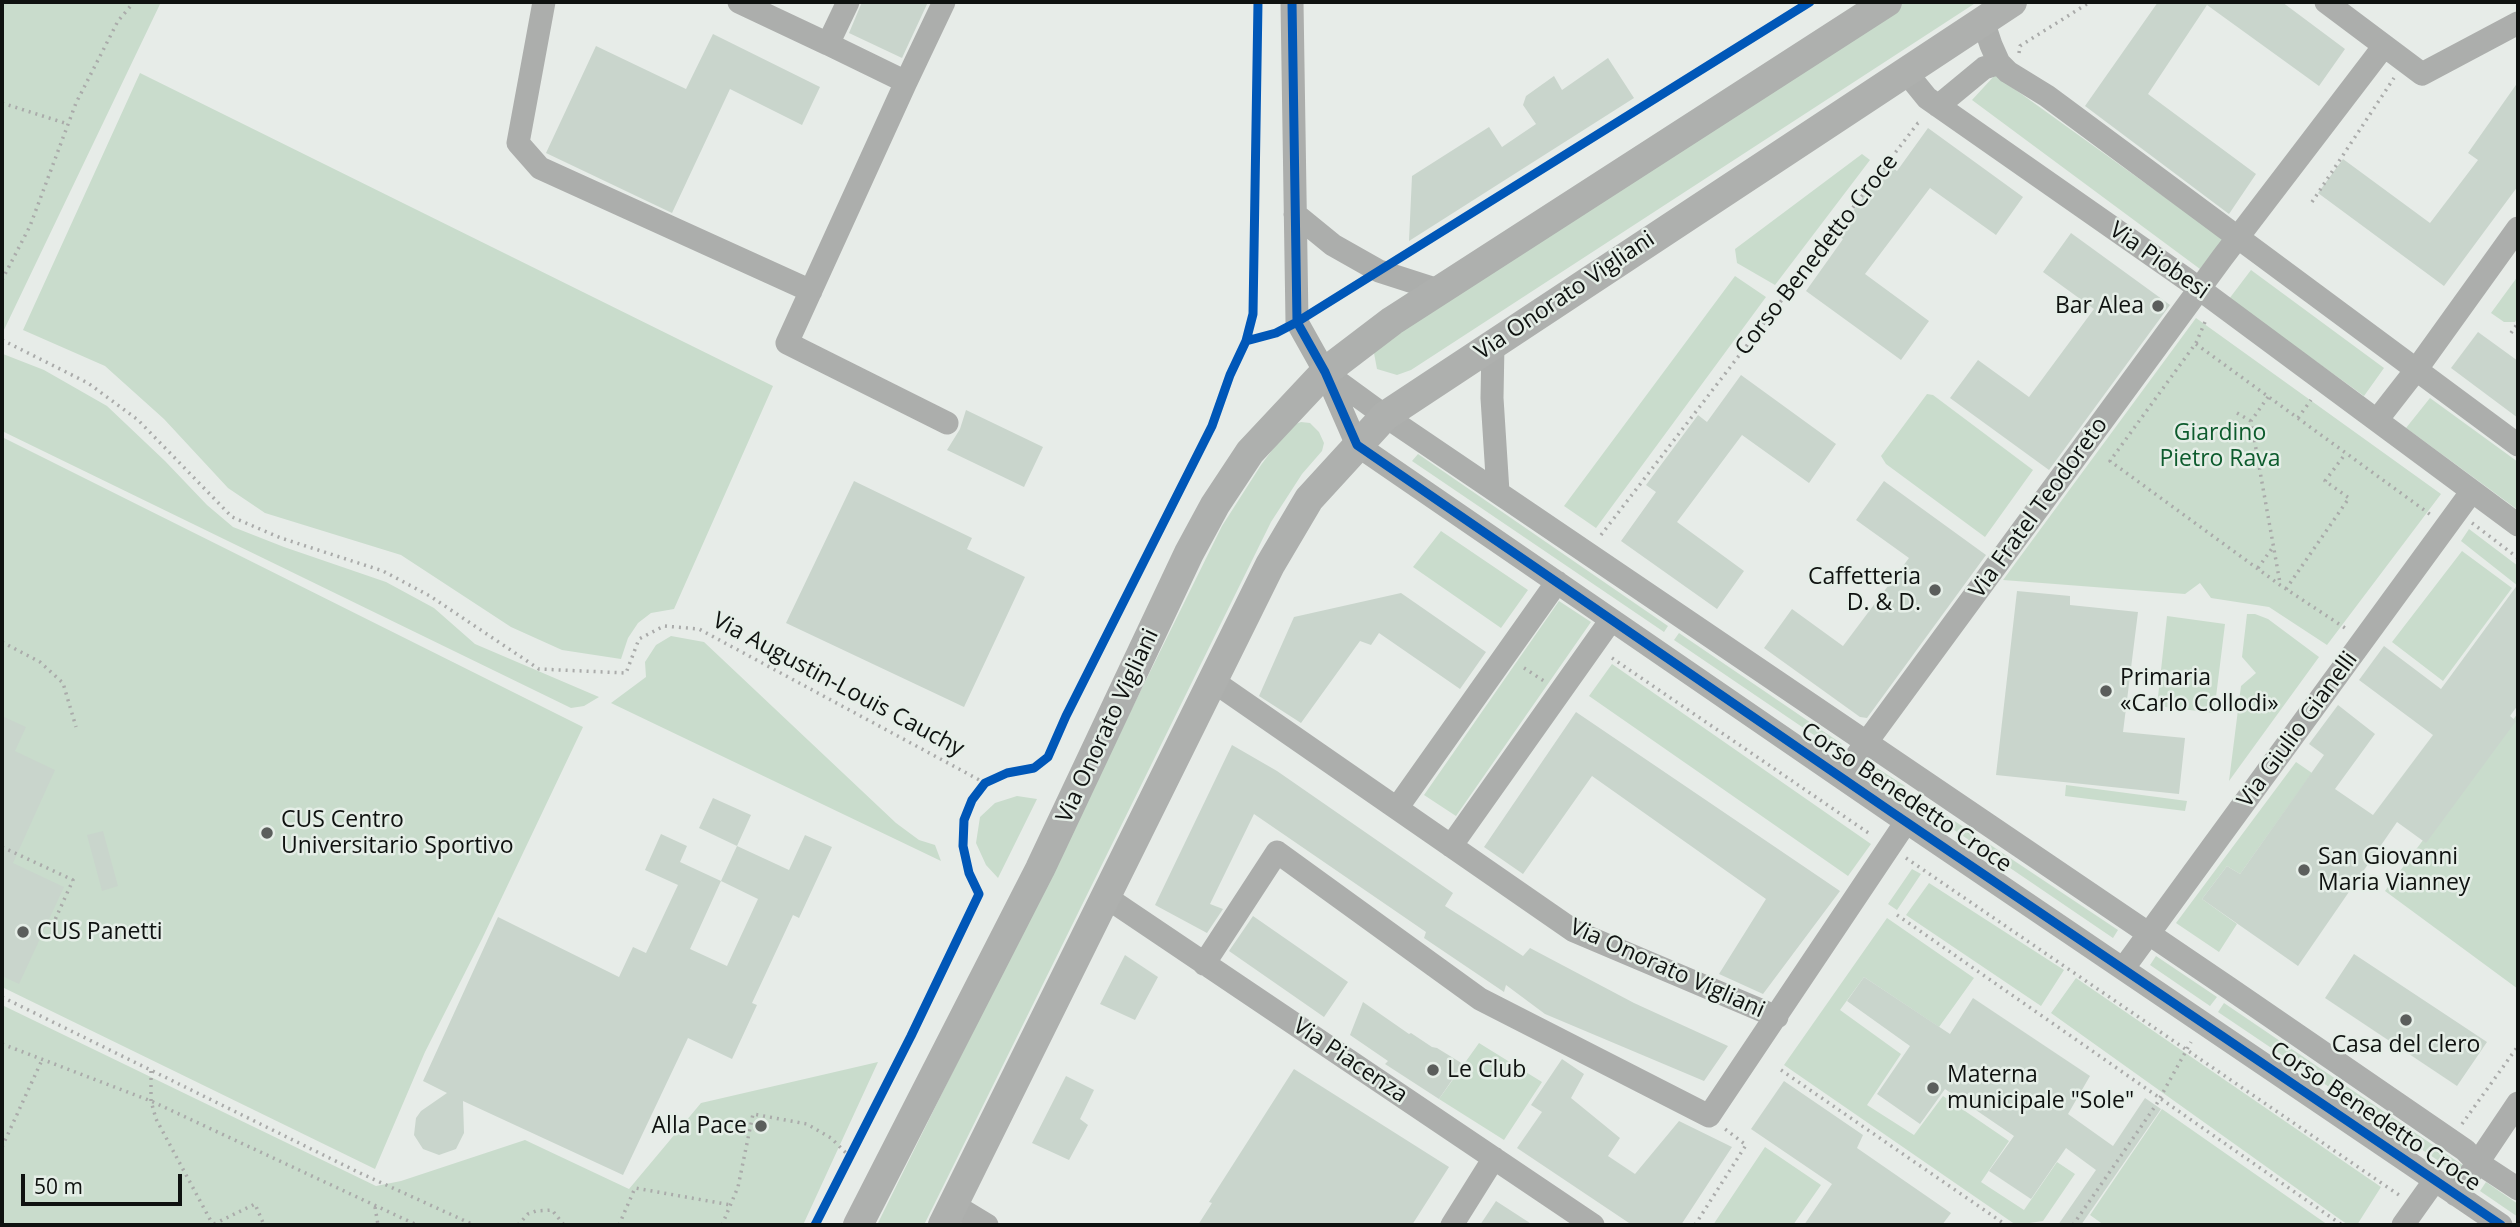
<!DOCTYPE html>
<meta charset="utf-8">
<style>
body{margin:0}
#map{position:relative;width:2520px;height:1227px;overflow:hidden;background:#e7ece8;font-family:"Open Sans",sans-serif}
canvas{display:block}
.frame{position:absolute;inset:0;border:4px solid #0f1210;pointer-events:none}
.scale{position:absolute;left:21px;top:1174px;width:161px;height:32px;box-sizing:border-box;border:4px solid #0f1210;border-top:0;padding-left:9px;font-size:21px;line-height:24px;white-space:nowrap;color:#0f1210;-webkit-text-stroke:5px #e5eee7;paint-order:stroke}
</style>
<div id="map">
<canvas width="2520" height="1227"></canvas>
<div class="frame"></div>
<div class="scale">50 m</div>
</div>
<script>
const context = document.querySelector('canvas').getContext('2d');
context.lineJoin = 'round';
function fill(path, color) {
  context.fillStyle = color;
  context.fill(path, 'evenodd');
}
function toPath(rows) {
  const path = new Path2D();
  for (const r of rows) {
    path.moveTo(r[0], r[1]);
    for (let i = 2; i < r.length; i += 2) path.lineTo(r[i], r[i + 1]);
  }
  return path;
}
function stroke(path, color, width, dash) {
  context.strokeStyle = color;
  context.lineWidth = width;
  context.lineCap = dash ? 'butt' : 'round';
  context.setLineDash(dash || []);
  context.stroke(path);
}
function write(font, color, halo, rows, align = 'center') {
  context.font = font + ' "Open Sans",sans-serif';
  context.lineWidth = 5;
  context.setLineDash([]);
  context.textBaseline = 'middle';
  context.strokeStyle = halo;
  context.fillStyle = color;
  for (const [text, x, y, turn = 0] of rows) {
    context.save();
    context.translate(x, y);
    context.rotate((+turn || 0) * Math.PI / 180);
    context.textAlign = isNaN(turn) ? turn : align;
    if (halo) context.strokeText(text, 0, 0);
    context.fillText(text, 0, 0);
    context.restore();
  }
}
fill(toPath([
 [2,2,161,2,2,334],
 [1899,2,1977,2,1411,370,1397,375,1377,369,1374,353,1377,342],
 [140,73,773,386,674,609,651,613,638,623,628,638,621,659,562,650,511,627,401,555,265,513,228,488,164,419,105,366,23,330],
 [1995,75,2223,239,2200,269,1972,100],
 [1862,154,1870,160,1775,285,1737,263,1735,249],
 [2251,270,2384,368,2364,396,2229,299],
 [1735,276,1766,297,1596,528,1564,506],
 [2518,276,2518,317,2515,322,2504,322,2491,313],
 [2196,318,2441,494,2327,645,2269,607,2211,598,2200,583,2185,594,2003,580],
 [3,354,44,370,107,406,165,461,207,505,233,527,284,547,386,582,434,608,475,644,599,697,584,706,571,708,2,431],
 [1927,394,1933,395,2033,470,1985,537,1886,464,1881,456],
 [2430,398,2518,462,2518,510,2406,428],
 [1301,422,1310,423,1319,432,1324,443,1322,451,1302,474,1271,522,924,1225,877,1225,1222,526,1261,465,1290,426],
 [2,437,583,727,482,939,425,1052,375,1169,2,987],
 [1418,454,1668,626,1664,632,1412,461],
 [2469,529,2518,566,2518,586,2461,541],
 [1441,531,1528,590,1501,628,1413,567],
 [2462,551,2512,588,2443,681,2392,642],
 [1559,601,1591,622,1456,816,1424,795],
 [2247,614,2255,614,2268,619,2319,657,2229,781,2241,686,2256,673,2242,657],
 [2167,616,2225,624,2214,713,2157,706],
 [1679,633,1842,744,1836,750,1674,640],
 [671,636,704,642,896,823,919,840,935,845,941,861,611,703,646,677,645,662,656,645],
 [1612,664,1871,844,1848,876,1589,696],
 [2518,713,2518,989,2385,891],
 [2296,762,2312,773,2240,874,2227,866,2202,899,2237,924,2219,952,2176,923],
 [1874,766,1905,786,1900,793,1870,771],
 [2066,785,2187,801,2185,811,2065,796],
 [1017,796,1037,799,998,878,986,865,976,843,980,817,995,803],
 [1920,798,2118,930,2113,938,1916,804],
 [1912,869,1921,874,1897,910,1888,904],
 [1929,883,2064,970,2041,1006,1906,915],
 [1887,918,1974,978,1939,1027,1864,977,1840,1010,1901,1054,1867,1105,1914,1135,1943,1096,2009,1141,1981,1182,2024,1210,2057,1162,2075,1174,2043,1221,2016,1225,1784,1065],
 [2156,956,2217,997,2210,1006,2150,965],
 [2076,978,2381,1187,2357,1225,2348,1225,2051,1013],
 [2224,1003,2464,1166,2458,1174,2218,1012],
 [2,1005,376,1186,401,1181,525,1140,629,1189,701,1103,878,1062,803,1225,2,1225],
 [1479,1043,1542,1082,1504,1140,1439,1099],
 [2162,1109,2328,1225,2104,1225,2090,1215],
 [1765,1147,1821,1185,1793,1225,1713,1225],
 [2486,1182,2518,1204,2518,1217,2480,1191]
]), '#c9dccc');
fill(toPath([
 [862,2,928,2,902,58,849,33],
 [2158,2,2282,2,2345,49,2319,86,2207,5,2148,94,2256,174,2229,214,2085,106],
 [713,34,820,87,802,125,730,89,672,213,546,153,596,46,686,89],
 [1608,58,1634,98,1409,241,1412,176,1489,127,1502,147,1536,124,1523,105,1526,96,1554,76,1562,90],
 [2518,82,2518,186,2444,286,2318,193,2343,159,2430,223,2478,160,2468,153],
 [1928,128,2023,197,1996,235,1930,188,1865,274,1929,321,1901,360,1806,291,1843,239,1836,234,1888,164,1897,171],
 [2071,233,2170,305,2049,470,1950,398,1978,360,2029,397,2094,309,2043,272],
 [2478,332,2518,361,2518,418,2451,368],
 [1741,375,1836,444,1809,483,1742,435,1677,522,1744,571,1717,609,1621,541,1656,492,1646,485,1698,415,1707,422],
 [966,410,1043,447,1024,487,947,450,960,429],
 [854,481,972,538,967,549,1025,577,964,707,786,623],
 [1884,481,1986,555,1867,718,1860,717,1764,648,1792,609,1843,646,1909,558,1856,520],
 [2518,584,2518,705,2510,716,2516,721,2426,843,2397,822,2298,966,2202,899,2227,866,2240,874,2324,755,2309,744,2338,705,2375,734,2335,789,2373,815,2433,735,2359,680,2384,646,2441,689],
 [2017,591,2070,596,2070,605,2138,612,2123,732,2185,738,2179,794,1996,775],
 [1401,593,1486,652,1460,689,1379,633,1371,645,1360,641,1301,723,1259,696,1294,617],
 [1576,712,1840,891,1763,994,1719,974,1766,899,1592,776,1523,874,1484,847],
 [2,716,26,727,15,751,55,770,13,863,64,887,19,984,2,976],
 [1232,745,1277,771,1453,893,1445,906,1523,956,1530,948,1634,1003,1728,1046,1704,1081,1545,1014,1506,985,1504,992,1424,938,1426,932,1254,814,1210,904,1223,909,1207,933,1155,905],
 [713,798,751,815,737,846,699,828],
 [103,831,118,886,102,891,87,835],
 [661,834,687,846,680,862,721,881,737,846,789,870,805,835,832,847,799,918,793,915,752,1003,757,1005,732,1059,688,1038,623,1175,463,1101,464,1133,456,1149,439,1155,423,1149,414,1135,416,1118,421,1111,447,1093,423,1081,498,917,619,977,633,947,646,953,678,885,645,870],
 [721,881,758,899,727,966,690,949],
 [1253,916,1348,982,1324,1017,1229,951],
 [2354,954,2487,1042,2457,1086,2325,998],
 [1125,955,1158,977,1135,1020,1100,1004],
 [1864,977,1950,1034,1973,998,2090,1076,2068,1114,2113,1146,2145,1098,2161,1109,2081,1225,2058,1225,2096,1170,2066,1148,2031,1199,1989,1171,2014,1136,1945,1089,1920,1124,1877,1094,1910,1046,1847,1001],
 [1363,1002,1409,1034,1411,1033,1432,1047,1437,1048,1463,1064,1439,1099,1385,1064,1388,1061,1350,1035],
 [1562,1059,1584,1074,1571,1098,1620,1138,1608,1156,1635,1174,1679,1121,1732,1147,1681,1225,1632,1225,1517,1148,1542,1112,1531,1105],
 [1294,1069,1449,1167,1412,1225,1198,1225,1212,1203,1209,1202],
 [1066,1076,1094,1090,1080,1119,1088,1125,1069,1160,1032,1143],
 [1784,1081,1863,1135,1857,1148,1951,1213,1942,1225,1804,1225,1832,1184,1751,1129],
 [1496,1201,1533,1225,1480,1225]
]), '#c9d5cc');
stroke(toPath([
 [2019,53,2020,46,2090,2],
 [2,103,68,124],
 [2312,202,2394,78],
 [2,280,30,226,76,103,118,21,134,2],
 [2205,322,2196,343,2110,461,2280,585,2345,628],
 [2511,333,2518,323],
 [2,340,88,383,138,420,232,517,281,538,383,571,430,596,539,669,626,673,639,639,664,626,699,629,985,783],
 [2196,344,2431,515],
 [2268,397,2251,421,2280,583],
 [2237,413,2251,421],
 [2298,418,2311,400],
 [2472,523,2518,558],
 [1601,535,1918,123,1922,121],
 [2258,568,2273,547],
 [2286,589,2349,498,2325,481,2346,453],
 [2,642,40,662,63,683,76,727],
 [1612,658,1870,834],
 [1524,668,1544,681],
 [2,847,73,880,54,922],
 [1906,858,2399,1195],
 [1897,915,2342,1225],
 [2,997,360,1173,474,1225],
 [2,1044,151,1101,417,1225],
 [1781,1070,2006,1225],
 [151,1071,151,1101,156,1119,213,1225],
 [2462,1124,2518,1046],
 [2,1147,42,1060],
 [375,1207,378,1225],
 [214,1224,255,1204,264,1225],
 [518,1225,528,1214,536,1211,552,1210,564,1225],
 [619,1225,635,1188,731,1205],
 [722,1225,738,1187,753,1114,807,1124,831,1138,849,1156],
 [1695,1225,1746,1145,1725,1129],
 [2073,1225,2156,1105,2191,1042]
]), '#aaabaa', 3.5, [2, 5]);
stroke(toPath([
 [544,2,518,143,540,168,811,291],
 [739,2,828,44],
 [848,2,828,44,906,82,944,2],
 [1292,2,1297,322,1325,372,1357,445,1890,811,2501,1225],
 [2326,2,2422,74,2518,23],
 [1983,21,1991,45,1999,63,2008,72,2047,96,2518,445],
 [1905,71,1927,98,2186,279,2518,525],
 [906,82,787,343,947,423],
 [1938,106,1984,68,1999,63],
 [1295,214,1333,245,1379,271,1438,290],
 [1493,344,1492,398,1498,492],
 [1326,373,1385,416,2229,988,2465,1150,2477,1162,2518,1189],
 [2377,420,2416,370,2518,228],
 [1213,681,1574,931,1777,1017],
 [1841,777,2222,258,2384,46],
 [1397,808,1557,582],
 [1451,846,1611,620],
 [1106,897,1593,1225],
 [1204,964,1277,852,1480,999,1709,1116,1906,822],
 [2123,969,2472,491],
 [2456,1195,2518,1103],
 [954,1205,987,1225],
 [1452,1225,1494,1158],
 [2403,1225,2435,1180]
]), '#acaeac', 23);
stroke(toPath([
 [858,1225,1040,869,1189,553,1215,505,1250,452,1325,372,1392,321,1887,2],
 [943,1225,1270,565,1309,499,1385,416,2012,2]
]), '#aeb0ae', 30);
stroke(toPath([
 [1292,2,1297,322,1325,372,1357,445,1890,811,2501,1225],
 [1246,341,1253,314,1258,2],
 [815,1225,911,1036,979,894,969,873,963,846,964,820,972,800,985,783,1007,773,1034,768,1048,757,1066,716,1212,426,1230,375,1246,341,1276,333,1297,322,1810,2]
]), '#0057b8', 9);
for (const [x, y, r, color] of [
 [2158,306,7,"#5b5e5c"],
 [1935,590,7,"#5b5e5c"],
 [2106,691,7,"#5b5e5c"],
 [267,833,7,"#5b5e5c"],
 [2304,870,7,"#5b5e5c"],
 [23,932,7,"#5b5e5c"],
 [2406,1020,7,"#5b5e5c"],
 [1433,1070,7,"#5b5e5c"],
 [1933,1088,7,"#5b5e5c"],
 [761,1126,7,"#5b5e5c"]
]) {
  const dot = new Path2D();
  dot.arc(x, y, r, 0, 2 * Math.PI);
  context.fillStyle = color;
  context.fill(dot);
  stroke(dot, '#e5eee7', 2.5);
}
write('23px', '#0f1210', '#e5eee7', [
 ["Corso Benedetto Croce",1817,255,-52],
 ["Via Piobesi",2159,261,35],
 ["Via Onorato Vigliani",1565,296,-34],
 ["Via Fratel Teodoreto",2039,508,-54],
 ["Via Augustin-Louis Cauchy",838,685,28],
 ["Via Onorato Vigliani",1108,726,-65],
 ["Via Giulio Gianelli",2298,730,-54],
 ["Corso Benedetto Croce",1906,798,34],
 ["Via Onorato Vigliani",1667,969,24],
 ["Via Piacenza",1350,1061,34],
 ["Corso Benedetto Croce",2375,1117,34]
]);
write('23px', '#0f1210', '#e5eee7', [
 ["Bar Alea",2144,306,"right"],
 ["Caffetteria",1921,577,"right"],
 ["D. & D.",1921,603,"right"],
 ["Primaria",2120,678],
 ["«Carlo Collodi»",2120,704],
 ["CUS Centro",281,820],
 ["Universitario Sportivo",281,846],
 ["San Giovanni",2318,857],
 ["Maria Vianney",2318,883],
 ["CUS Panetti",37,932],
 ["Casa del clero",2406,1045,"center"],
 ["Le Club",1447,1070],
 ["Materna",1947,1075],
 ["municipale \"Sole\"",1947,1101],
 ["Alla Pace",747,1126,"right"]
], 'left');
write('23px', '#0d5b2d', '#e5eee7', [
 ["Giardino",2220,433],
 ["Pietro Rava",2220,459]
]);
</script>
